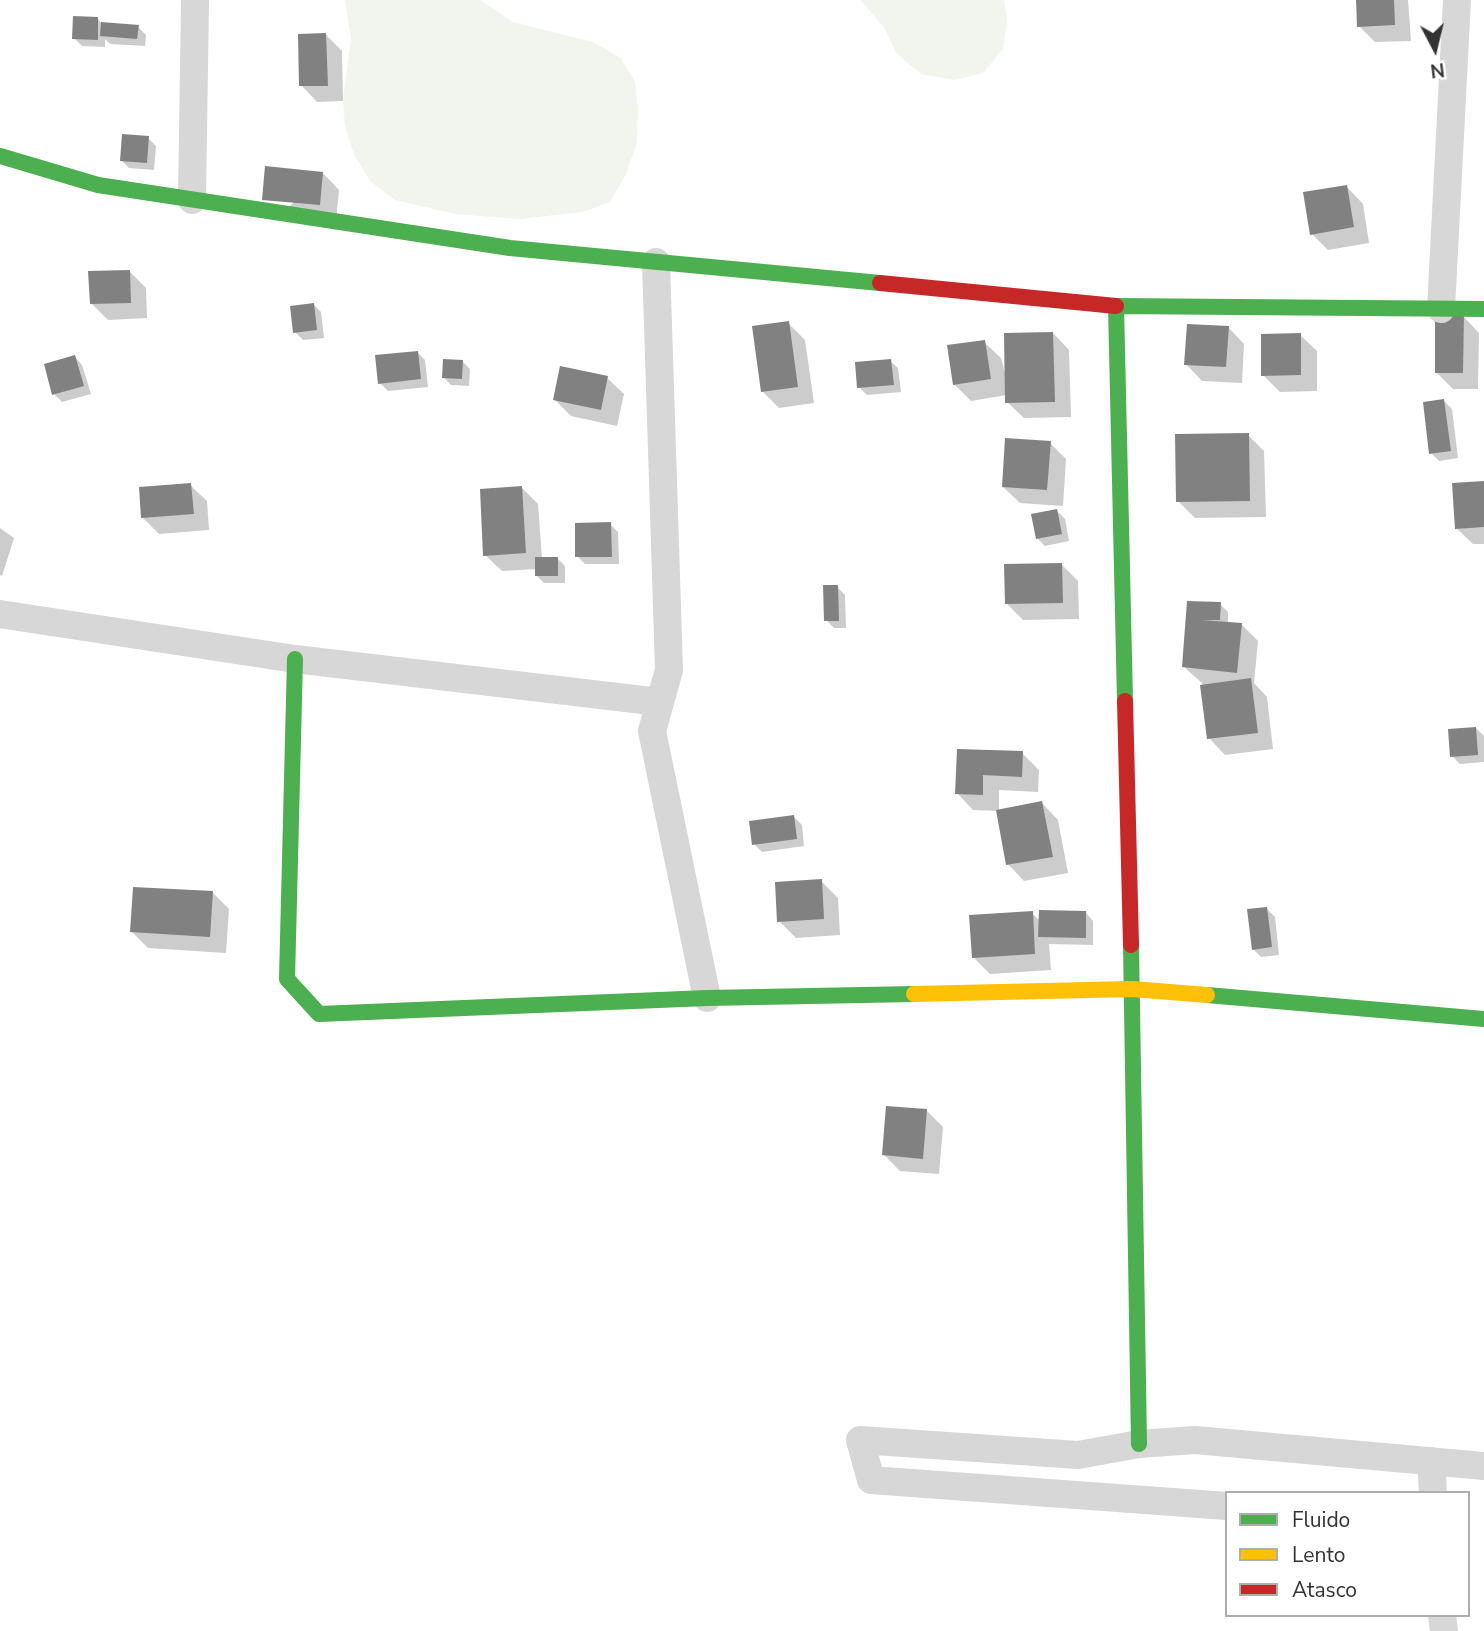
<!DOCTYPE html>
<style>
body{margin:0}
#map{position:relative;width:1484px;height:1631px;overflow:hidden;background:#fff;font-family:"Nunito Sans",sans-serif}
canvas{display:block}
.legend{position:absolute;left:1225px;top:1491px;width:245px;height:126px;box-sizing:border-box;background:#fff;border:2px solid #adadad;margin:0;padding:9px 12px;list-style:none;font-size:21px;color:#333}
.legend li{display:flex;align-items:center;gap:14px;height:35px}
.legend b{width:35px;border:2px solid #adadad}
.north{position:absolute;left:1400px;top:14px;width:70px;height:70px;-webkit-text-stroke:5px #fff;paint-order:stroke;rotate:173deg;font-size:19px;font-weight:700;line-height:28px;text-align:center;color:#333}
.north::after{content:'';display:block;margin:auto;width:24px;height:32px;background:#333;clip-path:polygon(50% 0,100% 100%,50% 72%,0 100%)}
</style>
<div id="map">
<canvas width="1484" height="1631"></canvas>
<ul class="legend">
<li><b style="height:9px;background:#4caf50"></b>Fluido</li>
<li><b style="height:9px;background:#ffc107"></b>Lento</li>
<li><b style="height:9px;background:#c62828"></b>Atasco</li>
</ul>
<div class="north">N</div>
</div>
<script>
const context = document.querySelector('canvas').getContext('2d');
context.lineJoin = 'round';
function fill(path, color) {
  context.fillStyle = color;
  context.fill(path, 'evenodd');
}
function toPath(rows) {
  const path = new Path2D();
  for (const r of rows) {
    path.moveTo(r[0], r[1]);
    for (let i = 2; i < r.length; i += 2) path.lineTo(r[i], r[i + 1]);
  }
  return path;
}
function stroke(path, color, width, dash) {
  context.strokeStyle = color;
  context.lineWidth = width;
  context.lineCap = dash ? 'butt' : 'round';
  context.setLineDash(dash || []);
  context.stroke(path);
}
fill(toPath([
 [345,0,480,0,513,22,593,42,621,58,635,82,638,110,637,143,626,174,610,202,583,212,519,219,455,214,395,200,370,181,354,155,345,126,343,99,351,39],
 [860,0,1004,0,1007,21,1003,49,983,73,954,80,921,74,897,54,884,27]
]), '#f1f5ed');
fill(toPath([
 [1358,0,1408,0,1411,41,1375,42,1359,26],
 [98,19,102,24,138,27,146,35,145,46,110,44,105,39,105,47,82,46,74,38],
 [326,35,342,51,343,101,317,102,301,85],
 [148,138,156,146,154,170,129,168,121,160],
 [323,173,339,190,336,221,280,216],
 [1347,187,1363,204,1369,243,1328,250,1312,234],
 [129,271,146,288,147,318,108,320,91,303],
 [313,304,321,312,324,338,303,340,295,332],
 [1463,316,1479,333,1478,389,1453,389,1436,372],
 [788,323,805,340,814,403,779,408,762,391],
 [1228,327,1244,344,1242,383,1202,381,1186,364],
 [1053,333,1069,350,1071,417,1024,418,1007,402,1007,395,971,401,954,384,984,342,1001,358,1007,380],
 [1300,335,1317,351,1317,391,1280,392,1263,375],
 [417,352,425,360,428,387,388,391,380,383],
 [75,357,82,365,91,394,62,402,54,394,46,366],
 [462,361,470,369,469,386,451,385,443,377],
 [890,361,898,368,901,392,867,395,859,387],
 [607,378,624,394,617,426,571,416,554,399],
 [1444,401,1452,409,1458,458,1439,461,1431,453],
 [1248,435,1264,451,1266,517,1195,518,1178,501],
 [1050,443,1066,459,1063,506,1020,503,1003,487],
 [1484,483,1484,544,1473,544,1456,528],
 [190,485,207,501,209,530,159,534,143,518],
 [522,488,538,504,542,558,557,558,565,566,565,583,544,583,537,576,537,569,502,571,485,555],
 [1057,511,1065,519,1069,541,1045,546,1037,538],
 [610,524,618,532,619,564,585,564,577,556],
 [0,528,14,538,2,576,0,575],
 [1061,564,1078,581,1079,619,1023,620,1006,603],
 [837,587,845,595,846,628,834,628,826,620],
 [1220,604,1228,612,1228,624,1242,625,1258,641,1254,683,1267,697,1273,749,1225,755,1209,738,1202,683,1184,667,1188,618],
 [1476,728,1484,736,1484,762,1460,764,1452,756],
 [959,751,1022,753,1039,770,1038,792,999,790,999,811,1042,803,1058,820,1068,873,1024,881,1008,864,998,811,973,810,957,793],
 [794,817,802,825,804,846,762,852,754,844],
 [821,881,838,898,840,935,796,938,779,921],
 [213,893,229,909,226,953,148,948,132,932],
 [1267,909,1275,917,1279,955,1261,957,1253,949],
 [1032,913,1040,921,1086,913,1093,921,1093,945,1049,944,1051,970,990,974,973,957],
 [927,1111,943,1127,939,1174,900,1171,884,1155]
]), '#0003');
fill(toPath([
 [1356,0,1394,0,1395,25,1357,27],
 [73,16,98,17,98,40,72,39],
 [101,22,139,25,137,39,100,36],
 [326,33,328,86,299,86,298,34],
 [122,134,149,136,147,163,120,161],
 [265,166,323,172,320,205,262,200],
 [1347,185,1354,227,1310,235,1303,192],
 [130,270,131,303,90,304,88,271],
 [314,303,317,330,293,333,290,306],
 [1435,314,1464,314,1463,373,1435,373],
 [789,321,798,387,761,392,752,326],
 [1187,324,1229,326,1226,367,1184,365],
 [1053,332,1055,402,1005,403,1004,333],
 [1301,333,1301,375,1261,376,1261,334],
 [985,340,991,379,953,385,947,345],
 [418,351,421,379,378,384,375,355],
 [75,355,84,386,52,395,44,364],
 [443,359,463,360,462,379,442,378],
 [891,359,894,385,857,388,855,362],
 [560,366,608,376,601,410,553,400],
 [1444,399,1451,451,1429,454,1423,402],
 [1249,433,1250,501,1176,502,1175,434],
 [1005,438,1051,441,1047,490,1002,487],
 [1484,481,1484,527,1455,529,1452,483],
 [191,483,194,514,141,518,139,487],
 [522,486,526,553,483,556,480,489],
 [1057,509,1062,534,1036,539,1031,514],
 [611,522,612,557,575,557,575,523],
 [535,557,558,557,558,576,535,576],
 [1062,563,1063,603,1005,604,1004,564],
 [823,585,838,585,839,621,824,621],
 [1187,601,1221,602,1220,620,1202,620,1242,623,1237,673,1182,667],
 [1251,678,1258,733,1207,739,1200,685],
 [1476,727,1478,755,1450,757,1448,729],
 [957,749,1023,751,1022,777,983,775,983,795,955,794],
 [1042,801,1053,857,1006,865,996,810],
 [794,815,797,839,752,845,749,821],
 [822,879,824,919,777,922,775,882],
 [133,887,213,891,210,937,130,932],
 [1267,907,1272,947,1252,950,1247,909],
 [1039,910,1086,911,1086,938,1038,937],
 [1033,911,1035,954,972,958,969,915],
 [886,1106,927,1109,923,1159,882,1155]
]), '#818181');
stroke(toPath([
 [192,200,195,0],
 [656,262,669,670,652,731,707,998],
 [1441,309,1457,0],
 [0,614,295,659,660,702],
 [1431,1461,1433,1493],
 [1227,1506,871,1480,860,1440,1078,1455,1139,1444,1195,1440,1484,1466],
 [1442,1615,1444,1631]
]), '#d7d7d7', 28);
stroke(toPath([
 [0,156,98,185,510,248,880,283],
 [295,659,287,979,319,1014,707,998,914,994],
 [1125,701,1116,306,1484,309],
 [1131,945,1139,1444],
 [1207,995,1484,1019]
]), '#4caf50', 16);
stroke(toPath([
 [914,994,1132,989,1207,995]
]), '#ffc107', 16);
stroke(toPath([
 [880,283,1116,306],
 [1125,701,1131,945]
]), '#c62828', 16);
</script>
